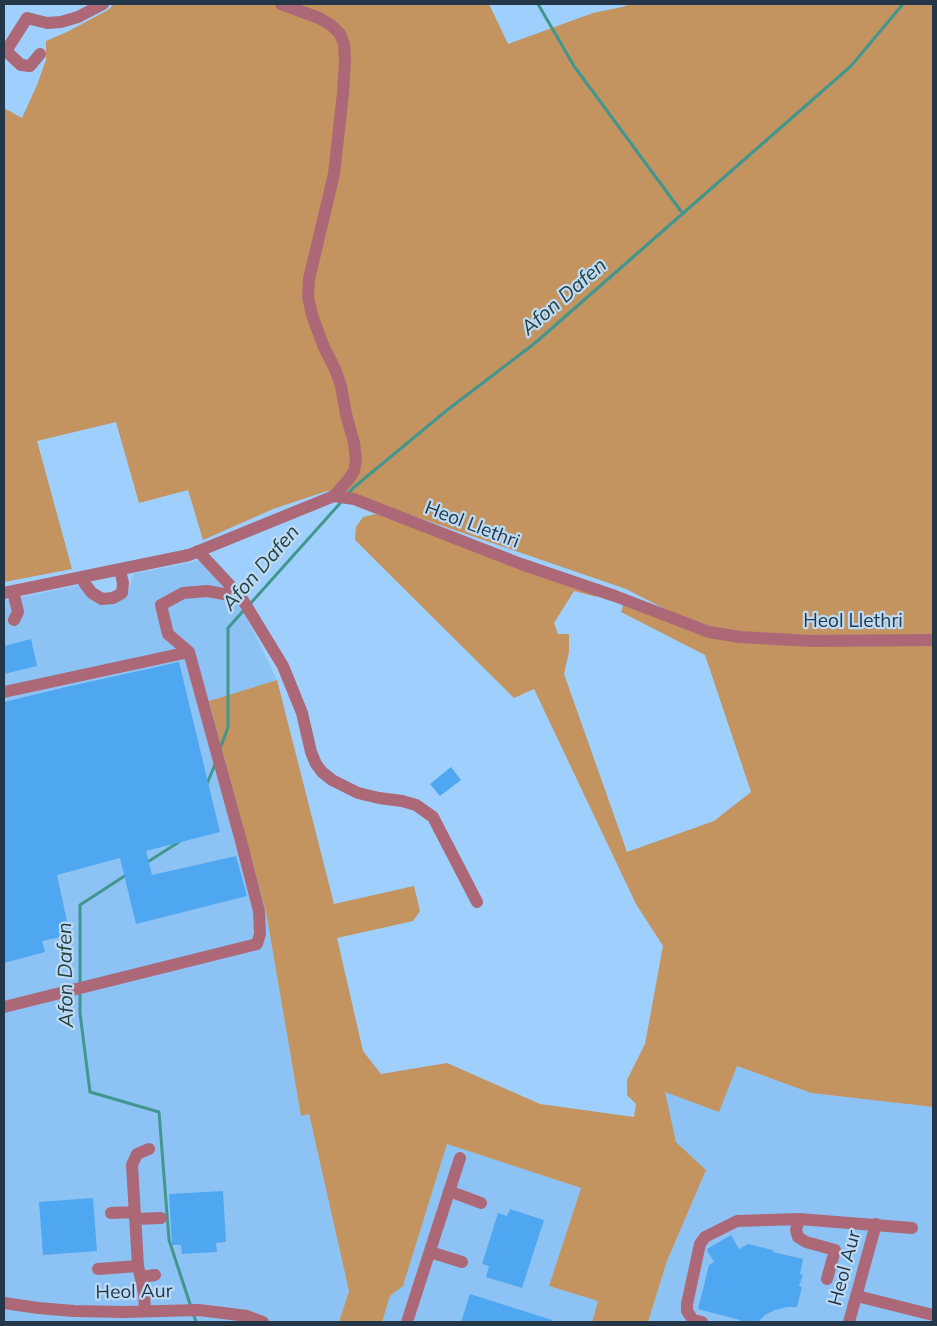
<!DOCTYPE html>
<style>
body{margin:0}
#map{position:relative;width:937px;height:1326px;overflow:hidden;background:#9fcffc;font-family:Mulish,sans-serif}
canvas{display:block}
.frame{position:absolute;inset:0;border:5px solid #233749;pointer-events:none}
</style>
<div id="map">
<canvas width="937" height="1326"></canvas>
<div class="frame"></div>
</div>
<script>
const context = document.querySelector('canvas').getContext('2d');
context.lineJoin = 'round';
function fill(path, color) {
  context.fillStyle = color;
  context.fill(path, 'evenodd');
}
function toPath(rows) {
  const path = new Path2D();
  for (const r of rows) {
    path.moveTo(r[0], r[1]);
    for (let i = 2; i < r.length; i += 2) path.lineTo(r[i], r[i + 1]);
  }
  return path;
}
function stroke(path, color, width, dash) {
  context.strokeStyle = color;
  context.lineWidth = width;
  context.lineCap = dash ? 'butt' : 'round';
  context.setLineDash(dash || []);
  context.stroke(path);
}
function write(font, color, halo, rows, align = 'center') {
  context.font = font + ' Mulish,sans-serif';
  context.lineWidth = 4.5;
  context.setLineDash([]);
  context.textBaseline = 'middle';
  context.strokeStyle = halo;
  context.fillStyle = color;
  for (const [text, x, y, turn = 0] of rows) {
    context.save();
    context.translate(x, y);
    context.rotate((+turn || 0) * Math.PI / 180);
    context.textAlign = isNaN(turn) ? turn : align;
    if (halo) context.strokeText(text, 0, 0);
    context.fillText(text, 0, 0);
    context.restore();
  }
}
fill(toPath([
 [199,561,241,606,277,680,209,701,266,912,301,1115,309,1114,349,1291,339,1322,4,1322,4,601,80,585,118,602,129,592,133,574],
 [736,1066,811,1093,933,1107,933,1322,648,1322,667,1261,706,1170,676,1142,664,1092],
 [447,1144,581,1188,549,1286,598,1301,592,1322,382,1322,390,1296,403,1286]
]), '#8dc3f4');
fill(toPath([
 [114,4,489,4,508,44,593,13,622,7,631,4,933,4,933,636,822,637,743,634,712,627,671,612,626,589,405,513,353,494,327,491,273,509,203,540,188,490,139,503,116,422,37,441,72,569,4,582,4,108,22,118,37,85,46,60,46,41,67,32,108,10],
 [376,514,590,588,597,597,574,591,554,623,558,634,569,634,569,652,564,674,627,852,714,821,751,792,705,655,621,612,625,600,709,632,933,640,933,1107,811,1093,737,1066,719,1112,665,1092,676,1142,706,1170,667,1261,648,1322,592,1322,598,1301,549,1286,581,1188,447,1144,403,1286,390,1296,382,1322,339,1322,349,1291,309,1114,301,1116,266,912,209,701,277,680,334,904,414,886,420,911,413,921,337,938,363,1051,381,1074,447,1063,540,1104,634,1117,636,1104,627,1095,627,1080,645,1044,663,946,636,904,534,689,514,698,355,540,356,527,363,517]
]), '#c39360');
stroke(toPath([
 [538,4,574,66,683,214],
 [348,494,353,488,446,411,535,343,851,66,903,4],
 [250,604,343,500],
 [220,749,228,727,228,628,244,610],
 [207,784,215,764],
 [146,863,179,842],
 [80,984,80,905,126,875],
 [80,992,80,1013,90,1092,159,1112,169,1240,191,1307],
 [193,1313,196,1322]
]), '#41968e', 3);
fill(toPath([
 [31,639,37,666,4,674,4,646],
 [179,662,220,832,146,851,152,875,236,856,247,896,136,924,120,858,57,875,70,935,42,941,45,952,4,963,4,702,66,687],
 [451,767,461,780,440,796,430,784],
 [223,1191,226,1242,216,1243,217,1252,182,1254,181,1245,172,1245,169,1194],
 [93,1198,97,1251,43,1255,39,1202],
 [510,1209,544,1220,522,1288,486,1277,489,1266,482,1264,498,1213,507,1216],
 [731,1235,739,1249,748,1244,773,1250,773,1252,803,1259,800,1274,803,1275,799,1286,802,1287,797,1307,787,1307,775,1310,765,1315,758,1322,739,1322,740,1320,698,1309,709,1265,714,1262,707,1250,707,1249],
 [470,1294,552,1320,552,1322,461,1322]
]), '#4fa7f1');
stroke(toPath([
 [281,4,319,18,331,25,340,34,344,44,345,61,343,93,334,174,309,279,308,297,312,315,323,345,335,369,341,386,346,414,354,443,356,460,354,471,349,479,334,496],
 [40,54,30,66,21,65,6,51,27,18,47,23,61,22,78,17,103,4],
 [198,551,241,597,283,666,302,713,311,752,316,764,322,772,332,780,358,793,379,798,402,801,416,805,433,817,477,902],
 [82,578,85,584,92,593,102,599,113,598,122,593,123,583,120,570],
 [13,591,18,612,14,620],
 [4,593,189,555,334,496,354,499,521,564,615,596,709,632,740,637,811,641,933,640],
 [4,692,189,652],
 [4,1007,257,944,260,934,259,911,241,841,189,652,168,634,161,605,183,593,207,591,241,597],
 [449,1191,481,1203],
 [111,1213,135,1212],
 [135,1219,161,1218],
 [799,1219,796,1230,798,1237,806,1242,835,1250,827,1279],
 [430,1252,462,1262],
 [98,1269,138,1266],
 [141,1277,155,1275],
 [857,1296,933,1315],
 [4,1303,38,1308,74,1311,124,1312,199,1310,247,1316,263,1322],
 [145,1311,144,1293,138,1266,132,1165,137,1154,149,1149],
 [407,1322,460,1158],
 [702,1322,693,1320,687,1311,687,1304,700,1244,705,1237,737,1221,799,1219,912,1228],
 [849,1322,876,1224]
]), '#ac6876', 12);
write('19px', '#233749', '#bddaf5', [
 ["Heol Llethri",472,525,21],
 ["Heol Llethri",853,621],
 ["Heol Aur",845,1268,-75],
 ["Heol Aur",134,1292,-1]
]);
write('italic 20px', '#25403d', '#bddaf5', [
 ["Afon Dafen",564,297,-41],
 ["Afon Dafen",261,568,-49],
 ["Afon Dafen",66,975,-91]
]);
</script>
